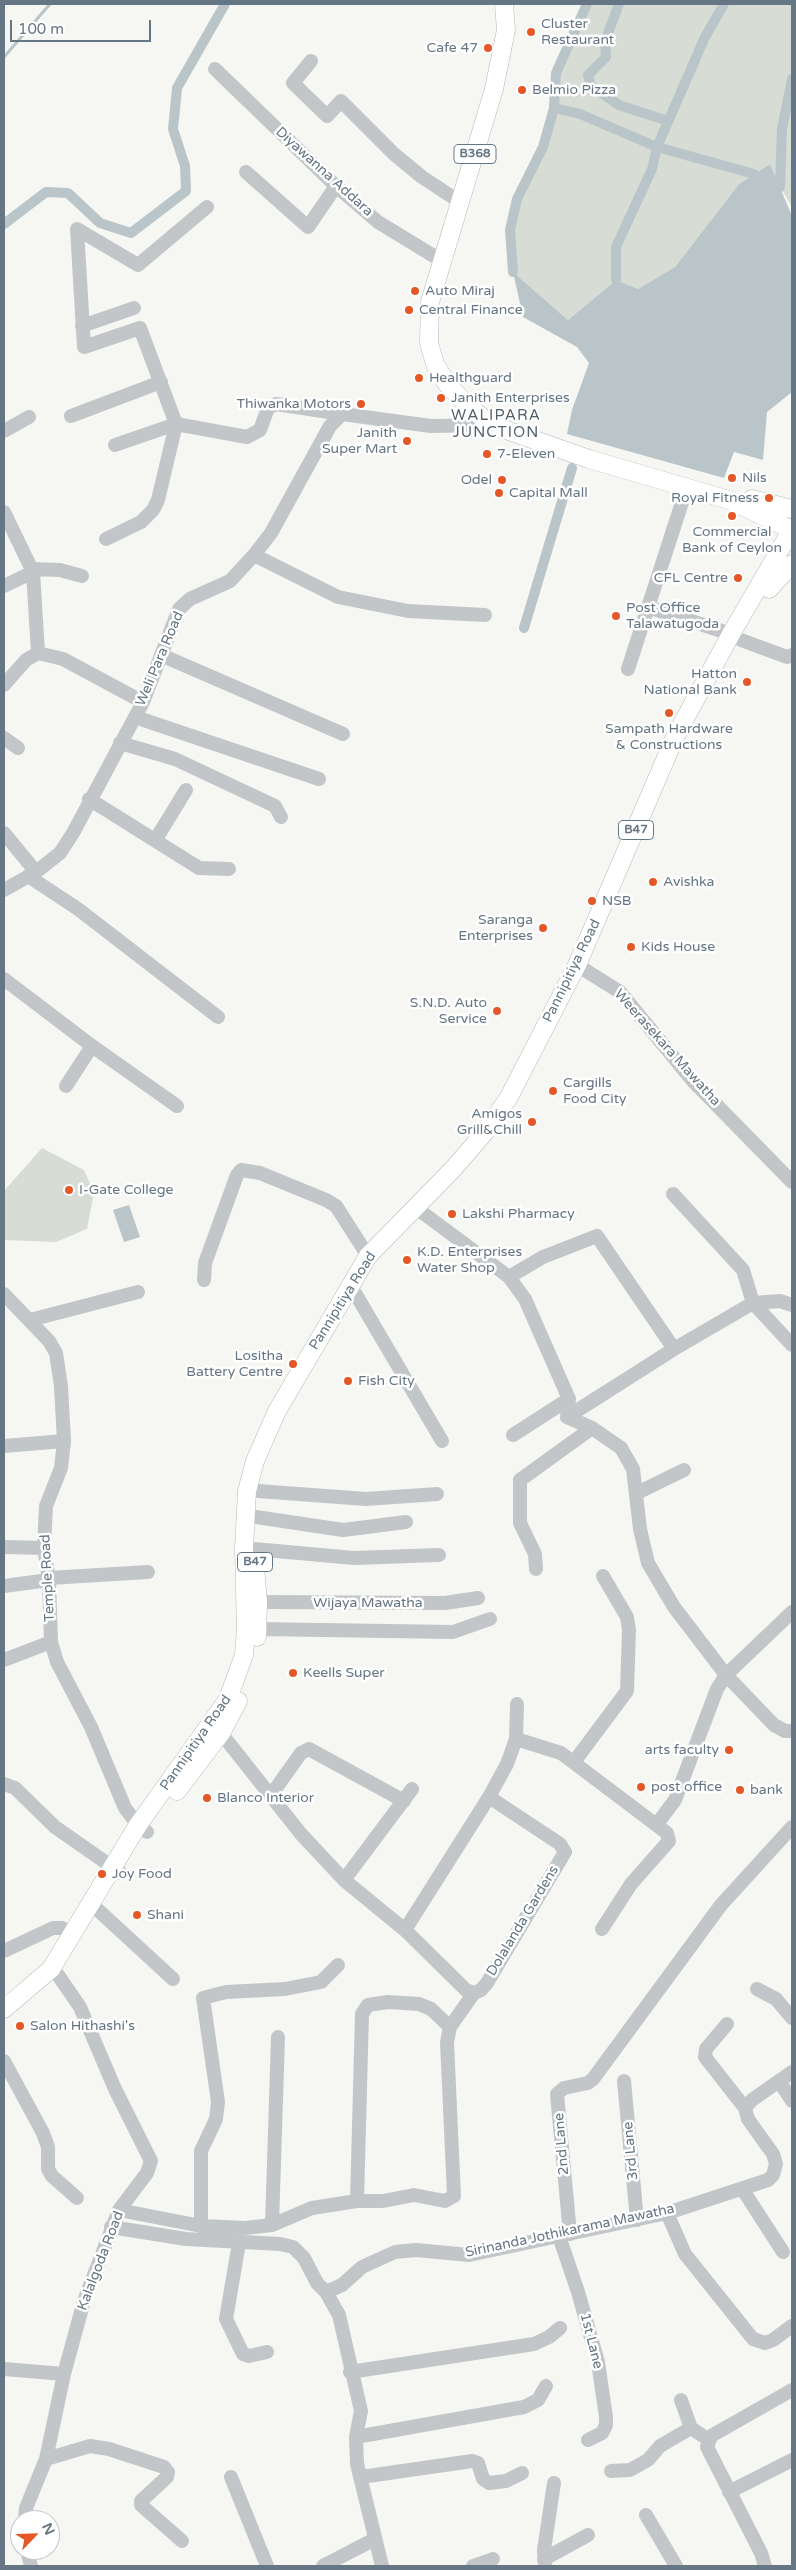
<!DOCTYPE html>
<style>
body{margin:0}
#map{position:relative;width:796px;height:2570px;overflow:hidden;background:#f6f7f3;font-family:"Varela Round",sans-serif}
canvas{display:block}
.frame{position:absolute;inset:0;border:5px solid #657684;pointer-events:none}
.north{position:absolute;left:10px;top:2510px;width:50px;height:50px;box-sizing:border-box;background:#fff;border:1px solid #c1c8ce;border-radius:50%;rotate:66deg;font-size:14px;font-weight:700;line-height:20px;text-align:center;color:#657684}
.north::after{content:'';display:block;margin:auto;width:18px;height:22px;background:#e45726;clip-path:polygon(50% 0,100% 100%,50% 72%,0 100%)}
.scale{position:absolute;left:10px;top:20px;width:141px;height:22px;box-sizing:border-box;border:2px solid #657684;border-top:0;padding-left:6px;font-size:15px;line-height:18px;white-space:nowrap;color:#657684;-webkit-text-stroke:4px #fff;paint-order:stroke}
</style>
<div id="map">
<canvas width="796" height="2570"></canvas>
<div class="frame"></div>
<div class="north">N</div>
<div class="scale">100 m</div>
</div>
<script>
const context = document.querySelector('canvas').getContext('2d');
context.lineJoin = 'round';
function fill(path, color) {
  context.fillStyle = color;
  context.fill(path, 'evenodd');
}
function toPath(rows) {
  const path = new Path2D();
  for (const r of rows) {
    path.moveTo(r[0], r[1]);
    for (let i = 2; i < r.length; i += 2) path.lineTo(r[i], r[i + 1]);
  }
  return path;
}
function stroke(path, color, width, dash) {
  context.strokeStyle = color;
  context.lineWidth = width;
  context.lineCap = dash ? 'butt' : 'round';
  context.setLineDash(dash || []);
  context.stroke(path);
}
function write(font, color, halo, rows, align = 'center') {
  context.font = font + ' "Varela Round",sans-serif';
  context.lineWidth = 5;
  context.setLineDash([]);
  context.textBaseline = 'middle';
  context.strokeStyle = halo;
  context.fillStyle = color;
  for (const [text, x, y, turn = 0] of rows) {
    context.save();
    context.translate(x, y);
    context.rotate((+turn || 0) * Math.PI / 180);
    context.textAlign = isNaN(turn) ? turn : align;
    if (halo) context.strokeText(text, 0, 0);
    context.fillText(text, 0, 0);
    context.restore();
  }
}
fill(toPath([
 [587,4,792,4,792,207,780,187,770,164,739,184,675,267,638,289,616,280,568,320,513,272,510,230,517,199,543,147,554,108,556,73],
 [42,1148,84,1170,94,1193,87,1229,56,1242,4,1240,4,1191]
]), '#d7ddd4');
fill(toPath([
 [770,164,792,216,792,392,767,412,763,460,734,452,724,478,567,434,572,410,589,363,577,347,523,317,513,272,568,320,616,280,638,289,675,267,739,184],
 [129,1205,140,1237,124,1242,113,1210]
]), '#b9c5c9');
stroke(toPath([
 [4,57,50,4]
]), '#b9c5c9', 3);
stroke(toPath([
 [619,4,605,41,606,57,588,75,591,86,619,105,668,121],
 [554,108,556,73,587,4],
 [780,187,782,129,792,79],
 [4,224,46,192,68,193,100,223,131,233,186,191,185,166,173,129,177,88,225,4],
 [513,272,510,230,517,199,543,147,554,108,580,114,657,147,754,174],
 [616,280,616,247,652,169,657,147,705,37,724,4],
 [524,628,572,468]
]), '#b9c5c9', 10);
const major = toPath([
 [504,4,506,30,494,89,430,302,429,343,435,364,447,384,468,406,492,425,589,459,729,500,792,530],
 [752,499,792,509],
 [769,589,792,564],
 [255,1568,258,1602,257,1637],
 [177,1791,221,1733,238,1701],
 [4,2009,51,1969,138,1825,228,1699,244,1655,246,1629,244,1549,247,1491,255,1461,277,1411,368,1256,454,1168,485,1132,509,1097,577,965,675,737,731,634,792,529]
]);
stroke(major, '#b5b9bd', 19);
stroke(toPath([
 [311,61,293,83,327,116,341,101,394,154,422,177,460,202],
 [215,69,336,186,378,222,442,261],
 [246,172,308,227,336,186],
 [82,326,134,308],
 [71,416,161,382],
 [4,431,29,417],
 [115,445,176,424,247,437,260,430,268,408,276,404,342,414],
 [4,512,33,572,38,653],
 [106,539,141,522,153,510,158,500,176,424,140,328,84,347,77,229,138,265,207,207],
 [254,555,338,597,408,611,485,615],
 [31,569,60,570,82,576],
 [4,586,33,572],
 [648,607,731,634],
 [741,640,787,657,792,655],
 [161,655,343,734],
 [628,669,687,487],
 [4,685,26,660,38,653,63,659,143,702],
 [135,717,319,779],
 [4,738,18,748],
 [120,743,175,759,275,806,281,817],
 [89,799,199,868,229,869],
 [4,833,36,872],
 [156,839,186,790],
 [28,876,78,909,218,1017],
 [4,890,36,872,60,853,73,833,143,702,179,609,190,599,230,581,254,555,271,533,330,426,342,414,431,426,492,425],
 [577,965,620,992,693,1081,792,1182],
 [4,979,92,1046,177,1106],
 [66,1086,92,1046],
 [673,1194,743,1270,753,1303,792,1345],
 [423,1213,509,1277,525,1299,569,1399,567,1417,592,1428,621,1448,633,1469,640,1529,648,1563,674,1607,726,1675,774,1725,785,1731,792,1731],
 [509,1277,543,1257,597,1236,674,1349],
 [204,1280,205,1263,237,1175,241,1170,260,1173,326,1200,336,1206,368,1256],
 [355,1293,442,1441],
 [4,1294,49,1341,56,1353,61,1386,64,1441,61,1468,46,1506,44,1548,49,1580,51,1642,57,1662,91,1727,125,1808,138,1825,147,1832],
 [30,1320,138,1292],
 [567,1417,674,1349,753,1303,780,1301,792,1305],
 [513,1435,569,1399],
 [4,1446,64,1441],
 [258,1491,366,1499,437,1494],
 [637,1493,684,1470],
 [256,1517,343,1530,406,1522],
 [4,1547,44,1548],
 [254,1549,354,1558,439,1555],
 [536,1569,535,1554,520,1523,520,1480,592,1428],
 [49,1578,148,1572],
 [4,1586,49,1580],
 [258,1602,445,1603,478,1598],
 [257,1629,453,1632,490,1619],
 [4,1660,51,1642],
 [221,1733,301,1834,344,1880,405,1930,466,1990,474,1993,481,1990,487,1983,565,1852,560,1844,489,1797,405,1930],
 [516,1739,561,1753,667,1833,669,1841,631,1884,602,1929],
 [574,1762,627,1691,629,1630,627,1617,603,1576],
 [4,1784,15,1788,55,1827,121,1873],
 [271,1795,301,1753,309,1749,404,1801],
 [489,1797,507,1764,516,1739,517,1704],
 [657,1824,675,1800,717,1689,726,1675,792,1612],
 [344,1880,412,1789],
 [98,1910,173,1979],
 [4,1951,53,1928,62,1928,72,1936],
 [757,1989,776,1999,792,2018],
 [727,2024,706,2049,705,2057,745,2108],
 [4,2061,43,2133,48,2147,48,2169,52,2176,77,2198],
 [624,2081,637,2220],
 [779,2081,792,2101],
 [743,2190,783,2252],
 [357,2201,362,2014,368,2005,388,2002,419,2004,431,2009,450,2027],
 [119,2210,201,2226,245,2228,272,2225,312,2208,357,2201,383,2201,414,2195,445,2201,454,2196,447,2042,450,2027,474,1993],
 [667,2213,685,2254,753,2339,765,2343,773,2340,792,2326],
 [272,2225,278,2037],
 [201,2226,201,2151,216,2119,218,2102,203,1998,226,1992,285,1989,321,1982,338,1965],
 [111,2227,186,2239,280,2244,293,2247,304,2258,317,2283,326,2292,342,2285,362,2267,395,2252,416,2250,469,2255,667,2213,768,2180,773,2175,776,2164,773,2154,748,2119,745,2108,752,2100,792,2072],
 [570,2234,557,2094,564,2088,588,2083,593,2079,721,1905,792,1827],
 [559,2236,578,2292,598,2362,606,2417,606,2425,602,2433,588,2440],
 [239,2243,226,2319,243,2354,249,2356,267,2352],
 [326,2292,339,2315,361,2411,356,2437,357,2464,382,2566],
 [4,2369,64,2374],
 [350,2372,534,2344,549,2337,560,2328],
 [681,2400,691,2428,709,2440],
 [356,2437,524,2407,538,2400,546,2386],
 [46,2459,90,2446,109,2449,164,2467,168,2472,167,2477,141,2501,141,2505,182,2541],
 [611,2471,630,2470,648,2460,660,2446,691,2428],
 [231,2477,267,2566],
 [361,2477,472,2461,478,2463,483,2479,489,2483,506,2481,522,2473],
 [729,2492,792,2460],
 [646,2515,676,2566],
 [25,2520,26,2508,46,2459,64,2374,84,2301,119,2210,147,2173,151,2161,115,2089,80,2007,58,1975,51,1969],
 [27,2550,31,2566],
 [544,2559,588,2535],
 [323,2566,375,2539],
 [473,2566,493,2559],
 [545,2566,544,2550,554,2483],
 [765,2566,761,2553,707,2447,711,2436,792,2390]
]), '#c2c6c9', 14);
stroke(major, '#fff', 18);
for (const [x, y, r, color] of [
 [531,32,5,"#e45726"],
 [488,48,5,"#e45726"],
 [522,90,5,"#e45726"],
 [415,291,5,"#e45726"],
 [409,310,5,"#e45726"],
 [419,378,5,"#e45726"],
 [441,398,5,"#e45726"],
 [361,404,5,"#e45726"],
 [407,441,5,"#e45726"],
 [487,454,5,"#e45726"],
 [732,478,5,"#e45726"],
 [502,480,5,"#e45726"],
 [499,493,5,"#e45726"],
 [769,498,5,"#e45726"],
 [732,516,5,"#e45726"],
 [738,578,5,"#e45726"],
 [616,616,5,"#e45726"],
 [747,682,5,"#e45726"],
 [669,713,5,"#e45726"],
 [653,882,5,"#e45726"],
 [592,901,5,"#e45726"],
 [543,928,5,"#e45726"],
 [631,947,5,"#e45726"],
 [497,1011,5,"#e45726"],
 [553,1091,5,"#e45726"],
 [532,1122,5,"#e45726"],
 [69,1190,5,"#e45726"],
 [452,1214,5,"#e45726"],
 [407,1260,5,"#e45726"],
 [293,1364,5,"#e45726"],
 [348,1381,5,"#e45726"],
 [293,1673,5,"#e45726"],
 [729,1750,5,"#e45726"],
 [641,1787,5,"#e45726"],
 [740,1790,5,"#e45726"],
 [207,1798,5,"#e45726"],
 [102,1874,5,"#e45726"],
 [137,1915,5,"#e45726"],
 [20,2026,5,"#e45726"]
]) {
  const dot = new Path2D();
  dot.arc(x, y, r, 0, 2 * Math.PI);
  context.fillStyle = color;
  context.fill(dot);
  stroke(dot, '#fff', 2);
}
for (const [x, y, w] of [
 [475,154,42],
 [636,830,35],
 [255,1562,35]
]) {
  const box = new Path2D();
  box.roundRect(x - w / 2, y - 9.5, w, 19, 4);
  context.fillStyle = '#fff';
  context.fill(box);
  stroke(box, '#657684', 1);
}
write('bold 12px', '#657684', null, [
 ["B368",475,154],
 ["B47",636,830],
 ["B47",255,1562]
]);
write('14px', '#657684', '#fff', [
 ["Cluster",541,24],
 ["Restaurant",541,40],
 ["Cafe 47",478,48,"right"],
 ["Belmio Pizza",532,90],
 ["Auto Miraj",425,291],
 ["Central Finance",419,310],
 ["Healthguard",429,378],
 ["Janith Enterprises",451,398],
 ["Thiwanka Motors",351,404,"right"],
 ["Janith",397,433,"right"],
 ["Super Mart",397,449,"right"],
 ["7-Eleven",497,454],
 ["Nils",742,478],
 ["Odel",492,480,"right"],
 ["Capital Mall",509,493],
 ["Royal Fitness",759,498,"right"],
 ["Commercial",732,532,"center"],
 ["Bank of Ceylon",732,548,"center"],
 ["CFL Centre",728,578,"right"],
 ["Post Office",626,608],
 ["Talawatugoda",626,624],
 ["Hatton",737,674,"right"],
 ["National Bank",737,690,"right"],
 ["Sampath Hardware",669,729,"center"],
 ["& Constructions",669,745,"center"],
 ["Avishka",663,882],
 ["NSB",602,901],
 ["Saranga",533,920,"right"],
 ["Enterprises",533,936,"right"],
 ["Kids House",641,947],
 ["S.N.D. Auto",487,1003,"right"],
 ["Service",487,1019,"right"],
 ["Cargills",563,1083],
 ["Food City",563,1099],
 ["Amigos",522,1114,"right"],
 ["Grill&Chill",522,1130,"right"],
 ["I-Gate College",79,1190],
 ["Lakshi Pharmacy",462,1214],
 ["K.D. Enterprises",417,1252],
 ["Water Shop",417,1268],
 ["Lositha",283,1356,"right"],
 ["Battery Centre",283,1372,"right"],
 ["Fish City",358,1381],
 ["Keells Super",303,1673],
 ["arts faculty",719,1750,"right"],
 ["post office",651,1787],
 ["bank",750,1790],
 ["Blanco Interior",217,1798],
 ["Joy Food",112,1874],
 ["Shani",147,1915],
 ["Salon Hithashi's",30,2026]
], 'left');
write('14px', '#657684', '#fff', [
 ["Diyawanna Addara",324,172,42],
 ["Weli Para Road",160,659,-67],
 ["Pannipitiya Road",572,971,-64],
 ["Weerasekara Mawatha",667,1048,48],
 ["Pannipitiya Road",343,1301,-58],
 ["Temple Road",48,1578,-93],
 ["Wijaya Mawatha",368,1603],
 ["Pannipitiya Road",196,1743,-55],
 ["Dolalanda Gardens",523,1921,-59],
 ["2nd Lane",562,2144,-95],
 ["3rd Lane",631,2151,-95],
 ["Sirinanda Jothikarama Mawatha",570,2231,-12],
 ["Kalalgoda Road",101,2261,-69],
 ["1st Lane",591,2341,76]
]);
context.letterSpacing = '1px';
write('15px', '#535f69', '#fff', [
 ["WALIPARA",496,416],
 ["JUNCTION",496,433]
]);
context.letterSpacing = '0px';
</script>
